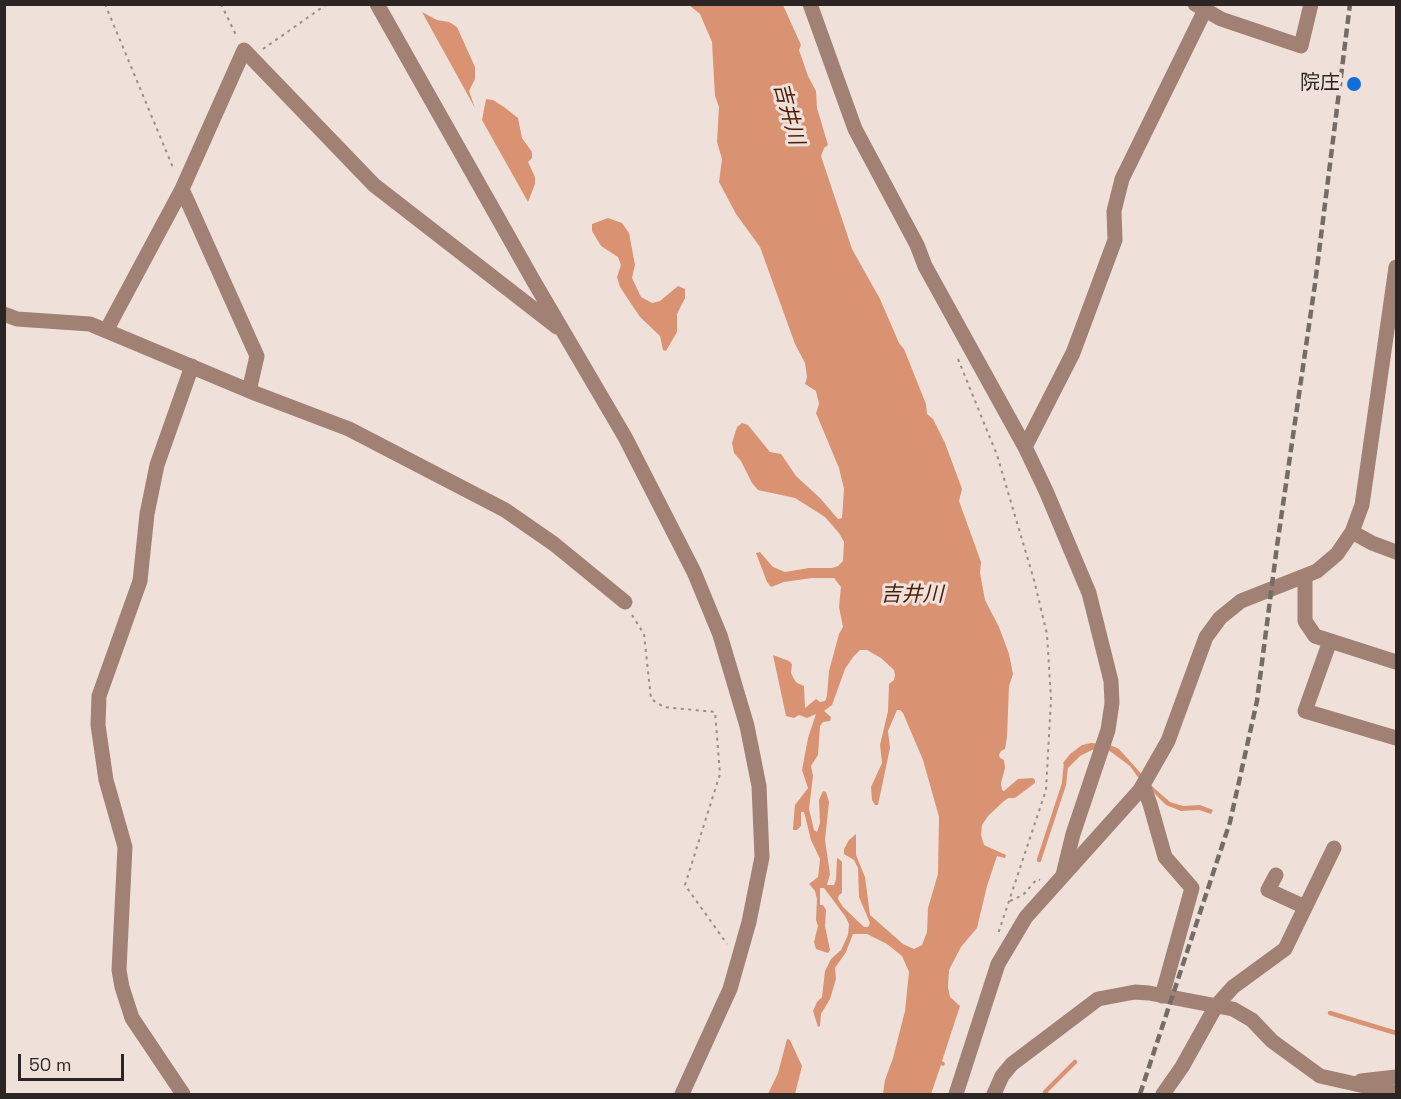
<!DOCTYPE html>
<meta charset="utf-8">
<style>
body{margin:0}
#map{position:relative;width:1401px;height:1099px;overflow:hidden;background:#efe1da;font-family:"Space Grotesk",sans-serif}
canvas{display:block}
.frame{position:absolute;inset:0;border:6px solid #2b2623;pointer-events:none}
.scale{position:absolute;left:18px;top:1054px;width:106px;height:27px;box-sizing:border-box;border:3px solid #2b2623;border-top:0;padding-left:8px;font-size:18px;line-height:21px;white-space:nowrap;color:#2b2623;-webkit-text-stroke:4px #efe1da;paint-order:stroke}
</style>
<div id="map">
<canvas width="1401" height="1099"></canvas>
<div class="frame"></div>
<div class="scale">50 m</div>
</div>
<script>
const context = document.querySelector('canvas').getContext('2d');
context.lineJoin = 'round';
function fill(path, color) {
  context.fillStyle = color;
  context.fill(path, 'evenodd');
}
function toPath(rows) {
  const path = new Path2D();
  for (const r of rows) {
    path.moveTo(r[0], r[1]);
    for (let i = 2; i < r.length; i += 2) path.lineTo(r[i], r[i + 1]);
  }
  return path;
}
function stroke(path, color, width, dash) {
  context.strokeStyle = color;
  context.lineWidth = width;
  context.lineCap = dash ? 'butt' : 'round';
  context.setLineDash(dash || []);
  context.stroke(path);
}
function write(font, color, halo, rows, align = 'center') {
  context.font = font + ' "Space Grotesk","Noto Sans JP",sans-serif';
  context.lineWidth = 6;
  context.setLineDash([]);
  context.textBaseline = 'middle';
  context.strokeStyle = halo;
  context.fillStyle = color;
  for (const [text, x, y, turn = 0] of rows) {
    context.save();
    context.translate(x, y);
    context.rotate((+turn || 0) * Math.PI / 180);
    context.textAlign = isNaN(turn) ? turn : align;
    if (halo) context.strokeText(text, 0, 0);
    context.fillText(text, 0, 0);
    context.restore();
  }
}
fill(toPath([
 [689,5,783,5,801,45,799,50,808,76,816,91,817,108,828,145,824,148,821,156,852,249,880,299,899,343,904,349,926,404,927,414,933,419,945,443,962,489,959,501,981,562,980,573,985,600,999,627,1009,654,1013,674,1009,686,1007,737,1005,749,1001,751,999,755,1000,758,1004,760,1005,768,1001,783,1002,790,1004,791,1018,779,1033,778,1035,780,1035,783,1015,798,1008,798,1004,801,988,816,982,825,981,835,984,845,1006,855,1005,858,997,856,987,886,977,928,961,947,949,970,948,987,950,997,960,1006,942,1061,945,1063,944,1066,941,1065,931,1094,883,1094,885,1080,893,1058,905,1011,909,972,902,956,887,944,867,934,853,934,846,952,835,968,836,979,830,999,821,1014,820,1026,818,1027,813,1011,817,1002,822,997,825,971,831,959,841,950,848,935,849,924,845,916,824,888,820,888,820,905,823,905,826,910,825,926,830,950,828,953,816,949,814,942,818,926,816,920,817,899,815,891,809,884,818,877,820,859,811,840,804,812,801,812,801,826,797,830,793,830,793,827,795,805,808,788,802,770,808,738,816,714,807,718,799,715,794,718,786,716,773,655,789,661,792,664,791,673,794,679,797,683,804,686,805,708,816,699,820,702,825,701,827,696,829,671,839,634,843,627,839,607,841,587,834,578,812,578,784,582,771,587,767,582,756,553,760,552,773,567,785,572,809,568,832,568,838,566,843,561,844,542,839,533,825,517,795,498,758,490,752,483,741,461,734,453,732,443,737,427,742,423,748,425,770,452,781,454,796,476,820,498,838,519,842,518,844,489,839,468,816,413,819,404,816,391,805,384,807,377,805,363,795,344,760,247,736,214,719,182,722,159,717,142,719,107,715,96,712,42,700,14],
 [860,650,867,650,881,658,894,670,895,675,894,680,889,684,888,711,880,745,882,763,871,787,872,800,875,805,878,805,890,748,888,731,897,710,900,710,903,713,923,760,939,817,938,874,928,908,927,932,922,945,914,949,903,944,870,915,865,877,856,855,856,834,849,840,844,849,844,854,854,860,858,868,859,897,870,923,868,927,864,927,843,907,838,899,839,895,842,893,842,862,839,859,837,858,836,879,834,885,827,885,830,874,825,840,829,802,826,792,823,791,819,800,820,823,817,832,814,830,809,809,813,776,811,766,818,755,820,726,823,722,830,721,831,717,824,711,832,705,845,669,853,657],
 [422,12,437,20,449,22,457,27,475,67,475,79,469,91,475,108],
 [486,99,493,100,504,107,518,118,522,138,532,152,532,158,528,162,535,177,535,184,528,202,482,120],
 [608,218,622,223,629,233,635,265,632,278,641,297,652,303,660,301,678,286,685,289,685,298,677,314,677,332,666,351,663,350,660,336,640,317,620,287,617,277,621,265,618,257,601,246,592,231,592,224],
 [1091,743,1108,744,1119,749,1154,788,1170,802,1183,806,1200,805,1213,810,1211,814,1199,810,1181,811,1166,805,1137,776,1130,766,1107,749,1092,750,1080,756,1067,769,1063,763,1070,754,1082,745],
 [787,1039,790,1040,802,1066,795,1094,768,1094,778,1073]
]), '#da9372');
stroke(toPath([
 [1039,860,1064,784,1066,764],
 [1330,1013,1396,1033],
 [1047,1094,1045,1092,1075,1062]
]), '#da9372', 4.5);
stroke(toPath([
 [105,4,174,170],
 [221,4,237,37],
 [263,49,327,4],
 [958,359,997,455,1034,580,1047,634,1051,699,1046,790,998,934],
 [632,615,644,634,651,699,664,707,715,712,720,774,685,885,727,944],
 [1010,901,1023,895,1037,879,1040,880]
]), '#988e89', 2, [3, 4.5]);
stroke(toPath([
 [377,4,533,280,625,437,694,572,720,635,747,726,759,786,762,857,749,922,730,989,682,1094],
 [810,4,855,129,917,245,925,266,1025,447,1046,491,1089,593,1111,681,1112,703,1108,730,1073,834,1063,875],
 [1195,4,1221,19,1301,46,1311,4],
 [4,314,17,319,90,324,257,394,349,429,505,510,554,544,625,602],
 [106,331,182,189],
 [249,391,257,356,182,189,244,50,374,185,557,327],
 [1025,447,1073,353,1115,240,1114,211,1122,179,1205,10],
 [1352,532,1372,543,1396,552],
 [1305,576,1305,621,1315,636,1396,662],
 [1330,641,1305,711,1396,738],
 [1143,785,1150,804,1165,857,1192,888,1162,996],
 [1276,875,1268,890,1305,907],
 [1361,1081,1396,1077],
 [183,1094,132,1018,122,987,119,970,125,847,106,780,98,725,99,696,140,581,147,514,157,465,192,366],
 [956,1094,998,964,1026,917,1140,790,1168,741,1206,637,1220,618,1241,601,1317,571,1337,554,1352,532,1362,505,1396,267],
 [994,1094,1002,1076,1012,1064,1098,999,1135,992,1149,993,1233,1009,1252,1020,1272,1041,1320,1076,1396,1093],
 [1163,1094,1182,1067,1216,1006,1233,987,1285,949,1334,848]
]), '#a18173', 15);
stroke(toPath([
 [1140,1094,1230,822,1257,701,1277,546,1315,284,1350,4]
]), '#756c68', 4.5, [9, 4.5]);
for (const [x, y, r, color] of [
 [1354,84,8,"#0f70d9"]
]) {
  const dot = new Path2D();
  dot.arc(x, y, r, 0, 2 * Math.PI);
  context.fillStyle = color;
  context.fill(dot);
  stroke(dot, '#efe1da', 2);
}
write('20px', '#2b2623', '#efe1da', [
 ["院庄",1340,84]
], 'right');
write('italic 21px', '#491c04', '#efe1da', [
 ["吉井川",788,114,75],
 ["吉井川",912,595]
]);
</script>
